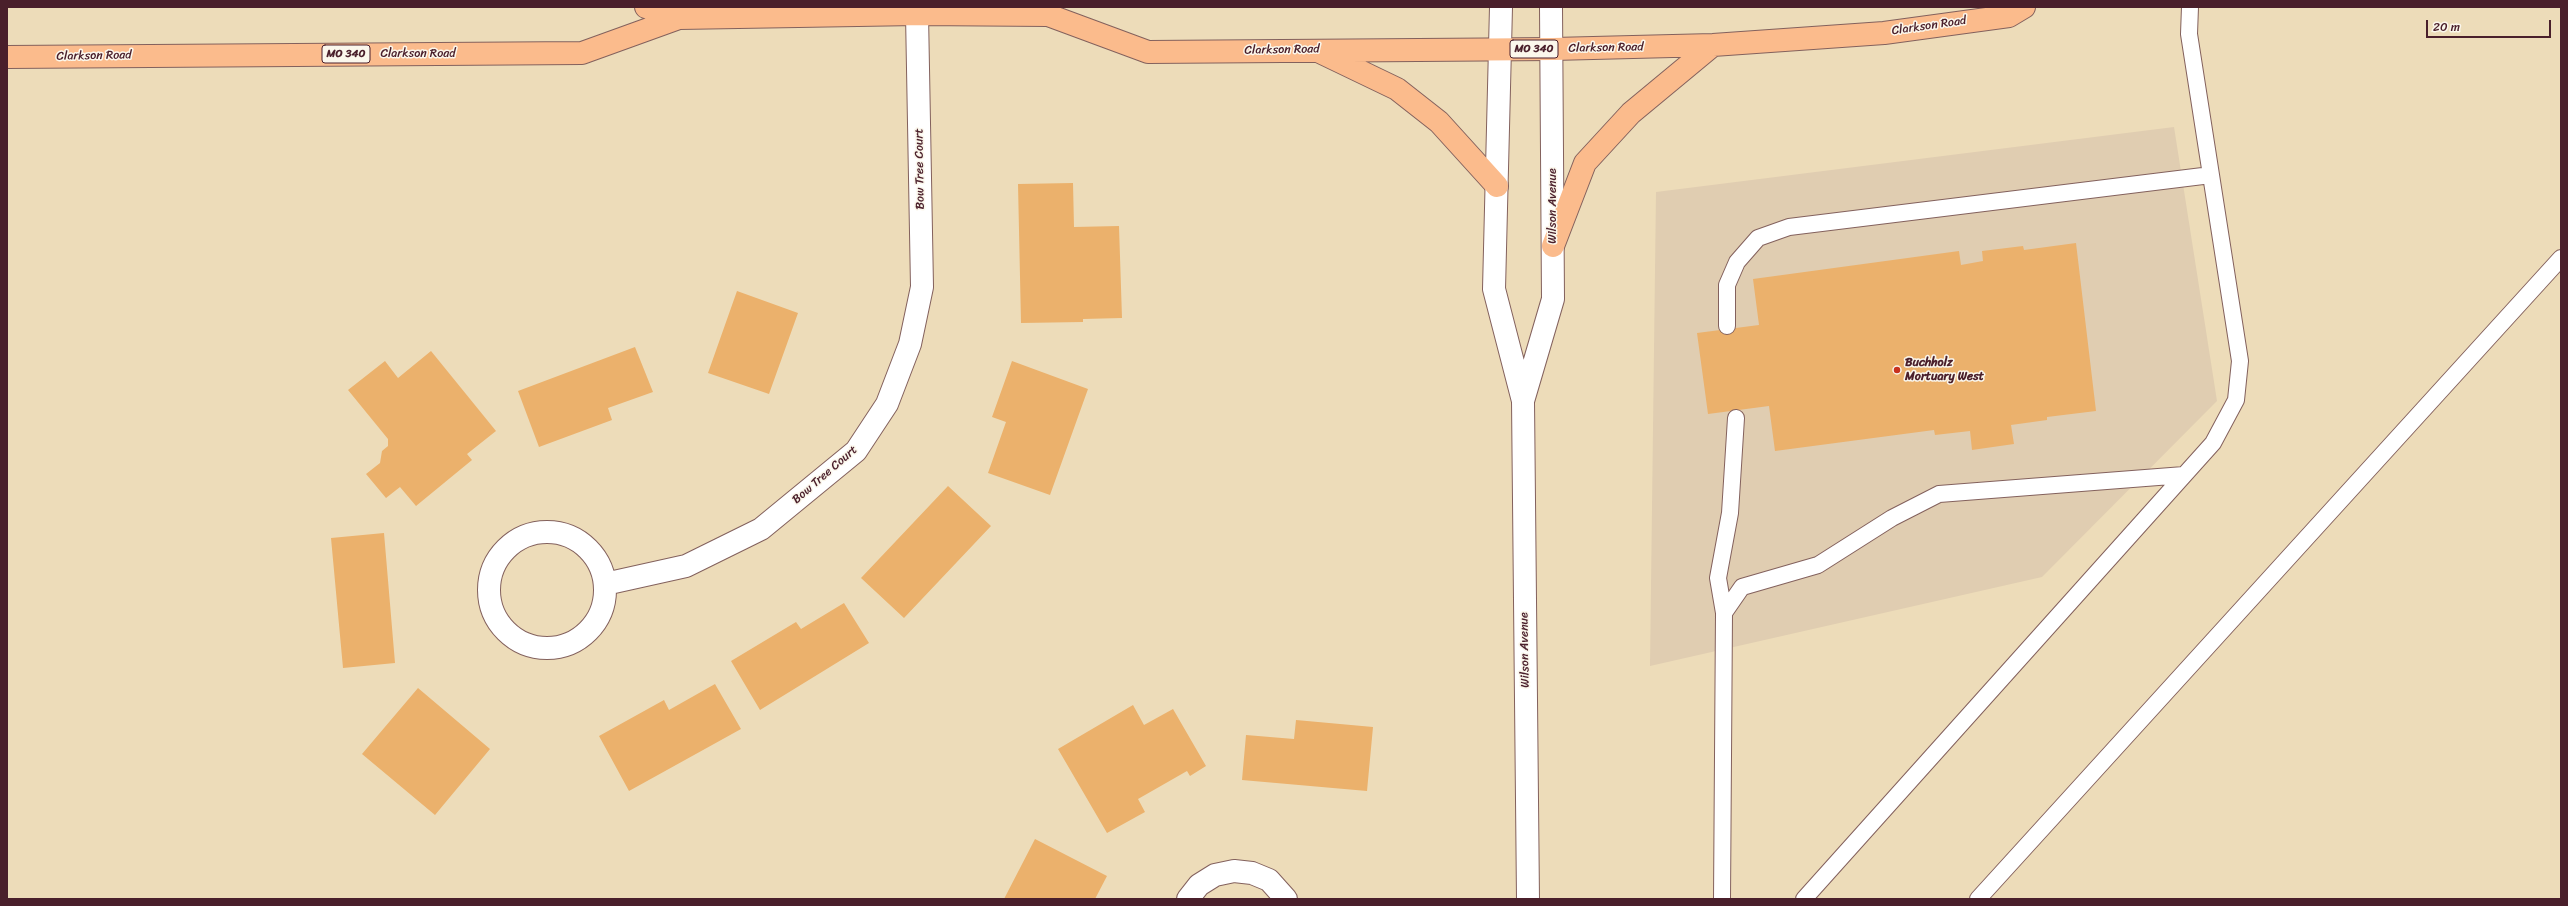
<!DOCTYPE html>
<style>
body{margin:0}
#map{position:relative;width:2568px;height:906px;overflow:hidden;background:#eddcb9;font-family:Sriracha,sans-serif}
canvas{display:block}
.frame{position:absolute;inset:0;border:8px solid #4a1f2b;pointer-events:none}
.scale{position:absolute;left:2426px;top:20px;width:125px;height:18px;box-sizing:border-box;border:2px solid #4a1f2b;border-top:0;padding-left:5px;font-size:12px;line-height:14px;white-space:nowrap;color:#4a1f2b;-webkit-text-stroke:3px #fbf7ec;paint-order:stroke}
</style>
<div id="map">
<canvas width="2568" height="906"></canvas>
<div class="frame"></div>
<div class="scale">20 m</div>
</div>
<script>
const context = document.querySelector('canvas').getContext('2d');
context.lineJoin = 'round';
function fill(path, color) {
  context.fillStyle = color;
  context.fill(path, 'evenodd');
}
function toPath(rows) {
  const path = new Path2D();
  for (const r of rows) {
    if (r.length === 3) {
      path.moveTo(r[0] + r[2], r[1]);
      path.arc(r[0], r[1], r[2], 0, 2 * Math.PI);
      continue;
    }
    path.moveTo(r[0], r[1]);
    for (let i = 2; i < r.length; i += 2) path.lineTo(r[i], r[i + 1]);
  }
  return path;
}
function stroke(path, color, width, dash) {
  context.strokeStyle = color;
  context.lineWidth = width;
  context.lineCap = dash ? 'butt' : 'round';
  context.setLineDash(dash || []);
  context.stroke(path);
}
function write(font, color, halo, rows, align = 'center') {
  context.font = font + ' Sriracha,sans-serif';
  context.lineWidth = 3;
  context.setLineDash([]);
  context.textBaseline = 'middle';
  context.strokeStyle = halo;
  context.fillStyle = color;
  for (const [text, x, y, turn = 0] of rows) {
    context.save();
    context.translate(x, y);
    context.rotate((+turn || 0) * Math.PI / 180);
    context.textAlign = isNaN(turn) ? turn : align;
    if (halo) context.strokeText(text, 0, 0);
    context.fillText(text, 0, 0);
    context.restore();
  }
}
fill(toPath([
 [2174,127,2217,401,2042,577,1650,666,1656,192]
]), '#e0cdb1');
fill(toPath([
 [1073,183,1074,227,1119,226,1122,318,1083,319,1083,322,1021,323,1018,184],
 [2076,243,2096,411,2047,417,2047,420,2011,425,2014,444,1972,450,1970,431,1935,435,1934,430,1775,451,1769,406,1708,414,1697,333,1759,325,1753,279,1959,251,1961,265,1983,261,1982,251,2023,246,2024,250],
 [737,291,798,313,769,394,708,373],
 [635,347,653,392,608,408,612,420,539,447,518,391],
 [431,351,496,431,467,454,472,460,416,506,400,487,386,498,366,474,380,463,382,451,388,446,388,439,348,390,385,361,398,378],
 [1012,361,1088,389,1050,495,988,473,1006,422,992,417],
 [948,486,991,526,904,618,861,578],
 [384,533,395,663,343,668,331,538],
 [844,603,869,643,760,710,731,661,796,622,801,629],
 [715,684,741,729,629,791,599,736,664,700,669,710],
 [418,688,490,749,435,815,362,754],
 [1133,705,1144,725,1173,709,1206,766,1190,776,1187,771,1138,799,1145,812,1107,833,1058,749],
 [1296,720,1373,727,1367,791,1242,780,1246,735,1294,739],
 [1035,839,1107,876,1095,899,1004,899]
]), '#ebb16c');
const service = toPath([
 [1727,326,1727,285,1737,262,1758,238,1789,227,2211,175],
 [1724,613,1718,578,1730,513,1736,418],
 [1722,899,1724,613,1742,587,1818,565,1892,518,1939,494,2184,475],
 [1804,899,2213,443,2236,400,2240,361,2189,34,2190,7],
 [1978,899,2561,258]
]);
const minor = toPath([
 [1501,7,1494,289,1523,401,1528,899],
 [1523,401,1553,299,1551,7],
 [547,590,58],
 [605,584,686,566,761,529,856,451,887,404,910,344,922,287,917,14],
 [1188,899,1199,885,1215,875,1234,871,1252,873,1269,880,1286,899]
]);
const primary = toPath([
 [646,7,679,18,917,14,1048,15,1148,52,1553,49,1713,45,1884,33,2009,16,2024,7],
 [1320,52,1397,89,1439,122,1497,186],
 [7,57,582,53,679,18],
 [1553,246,1585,163,1631,113,1713,45]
]);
stroke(service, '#83615d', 18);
stroke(minor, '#83615d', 24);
stroke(primary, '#83615d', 24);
stroke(service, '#fff', 16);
stroke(minor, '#fff', 22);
stroke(primary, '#fbbb8c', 22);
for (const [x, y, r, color] of [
 [1897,370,4,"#c8321e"]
]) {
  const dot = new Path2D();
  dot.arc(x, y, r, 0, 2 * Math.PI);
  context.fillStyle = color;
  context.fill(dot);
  stroke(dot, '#fbf7ec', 1.5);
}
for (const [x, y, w] of [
 [1534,49,48],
 [346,54,48]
]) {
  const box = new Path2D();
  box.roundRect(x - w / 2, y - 9, w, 18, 3);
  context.fillStyle = '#fbf7ec';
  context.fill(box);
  stroke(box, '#4a1f2b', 1);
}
write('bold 11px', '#4a1f2b', null, [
 ["MO 340",1534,49],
 ["MO 340",346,54]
]);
write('12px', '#4a1f2b', '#fbf7ec', [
 ["Clarkson Road",1929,26,-8],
 ["Clarkson Road",1606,48,-1],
 ["Clarkson Road",1282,50,-1],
 ["Clarkson Road",418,54],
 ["Clarkson Road",94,56,-1],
 ["Bow Tree Court",920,169,-91],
 ["Wilson Avenue",1553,206,-90],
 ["Bow Tree Court",825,475,-41],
 ["Wilson Avenue",1525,650,-91]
]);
write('bold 12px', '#4a1f2b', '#fbf7ec', [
 ["Buchholz",1905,363],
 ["Mortuary West",1905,377]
], 'left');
</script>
